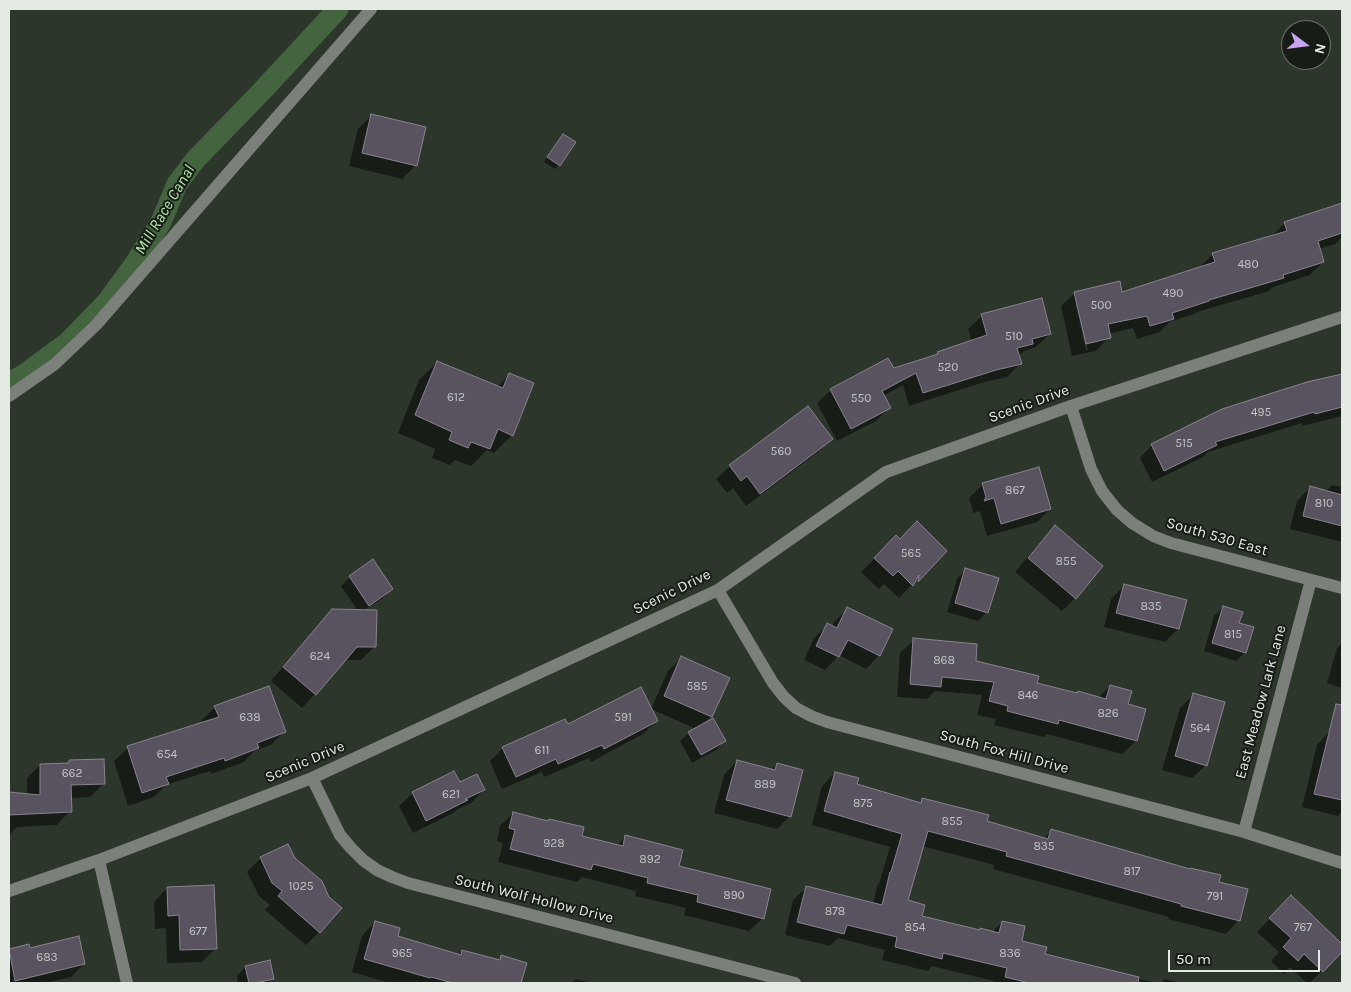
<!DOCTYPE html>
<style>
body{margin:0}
#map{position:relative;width:1351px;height:992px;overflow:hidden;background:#2c362b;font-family:Karla,sans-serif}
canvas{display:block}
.frame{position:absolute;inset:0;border:10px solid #e5ebe4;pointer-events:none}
.north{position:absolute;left:1281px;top:20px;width:50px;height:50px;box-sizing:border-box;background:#181c17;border:1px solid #6a6f69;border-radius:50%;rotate:105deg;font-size:14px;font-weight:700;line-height:20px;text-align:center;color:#e5ebe4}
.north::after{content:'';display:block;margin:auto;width:18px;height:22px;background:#c8a5ee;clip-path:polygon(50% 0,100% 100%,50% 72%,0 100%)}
.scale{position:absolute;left:1168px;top:950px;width:152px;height:22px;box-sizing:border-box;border:2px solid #e5ebe4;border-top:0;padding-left:6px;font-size:15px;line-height:18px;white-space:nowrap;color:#e5ebe4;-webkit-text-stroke:4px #181c17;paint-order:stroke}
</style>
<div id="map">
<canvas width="1351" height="992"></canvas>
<div class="frame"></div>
<div class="north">N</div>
<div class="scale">50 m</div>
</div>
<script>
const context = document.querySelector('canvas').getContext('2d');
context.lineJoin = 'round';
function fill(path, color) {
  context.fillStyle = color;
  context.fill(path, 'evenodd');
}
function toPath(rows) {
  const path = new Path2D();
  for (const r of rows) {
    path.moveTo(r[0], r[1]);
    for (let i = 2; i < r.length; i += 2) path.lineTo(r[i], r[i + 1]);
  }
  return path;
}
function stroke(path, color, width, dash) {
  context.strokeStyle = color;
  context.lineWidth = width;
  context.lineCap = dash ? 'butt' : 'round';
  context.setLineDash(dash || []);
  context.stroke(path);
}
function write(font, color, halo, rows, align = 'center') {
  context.font = font + ' Karla,sans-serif';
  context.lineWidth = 4;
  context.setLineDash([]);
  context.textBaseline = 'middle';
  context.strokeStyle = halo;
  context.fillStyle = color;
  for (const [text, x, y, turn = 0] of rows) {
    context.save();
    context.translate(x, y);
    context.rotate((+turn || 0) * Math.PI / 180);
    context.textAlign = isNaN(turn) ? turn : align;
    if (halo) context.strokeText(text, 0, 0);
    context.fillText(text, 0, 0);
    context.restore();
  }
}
fill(toPath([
 [371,116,416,165,402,179,349,166,358,129],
 [559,139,559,165,555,169,544,162],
 [1341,205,1342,209,1342,237,1335,244,1319,249,1323,262,1310,275,1273,287,1269,291,1197,312,1194,314,1169,322,1160,332,1137,339,1133,328,1108,334,1109,337,1096,351,1072,356,1061,306,1075,293,1121,294,1200,267,1213,254,1271,237,1285,223],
 [1075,301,1077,301,1088,350,1086,350],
 [982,316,1050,334,1036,347,1024,351,1018,357,1020,364,1007,377,981,383,909,406,903,385,883,396,889,408,876,421,837,441,817,403,831,390,933,357,938,353,972,342,968,329],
 [437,362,497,387,509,375,512,435,494,453,487,450,471,466,455,460,450,465,432,458,435,449,398,433,419,380],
 [1342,375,1342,416,1302,426,1302,423,1208,452,1203,457,1152,482,1140,458,1152,445,1307,383],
 [807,407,831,439,818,452,746,506,733,488,727,493,716,479,730,466],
 [982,485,1050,509,1037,522,987,536,980,511,972,513,973,511,969,498],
 [1332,485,1342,487,1342,542,1290,529,1297,501,1310,488,1325,492],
 [1055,527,1075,598,1062,611,1015,572,1042,540],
 [896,537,899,540,945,551,899,598,884,584,879,589,861,572],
 [373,561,391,589,383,598,363,611,374,647,361,660,345,660,315,694,302,708,271,681,319,624,333,611,358,611,341,586,350,577],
 [965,570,987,612,978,621,947,612,957,579],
 [1124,586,1178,629,1165,642,1104,627,1111,599],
 [1223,607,1238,624,1245,652,1236,661,1204,651,1214,616],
 [848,608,879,655,866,669,839,655,825,670,804,660,814,638,828,625,832,627,834,622],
 [914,640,1036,684,1098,698,1110,686,1127,705,1144,710,1136,741,1122,754,1047,734,1044,737,994,725,996,719,977,715,982,695,935,691,927,699,897,697,900,653],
 [1342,643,1342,688,1327,683,1337,648],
 [681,658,711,716,706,722,724,741,716,750,692,763,680,741,689,733,696,729,651,709,668,671],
 [1194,694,1206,765,1192,778,1162,770,1180,708],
 [215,707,284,732,271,745,254,751,244,762,211,774,210,771,166,785,154,797,128,806,114,761,128,748,203,723,202,720],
 [657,721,643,734,591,762,589,758,544,777,542,772,502,789,490,761,503,748,567,726],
 [1330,731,1342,734,1342,811,1338,816,1302,807,1317,745],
 [70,761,103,784,90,797,70,798,70,811,57,825,17,827,9,835,9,794,27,795,27,778,40,765,67,764],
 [737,761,771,770,777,765,790,816,777,829,714,813,724,775],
 [835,773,856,785,919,803,923,800,986,822,1043,839,1051,831,1218,882,1239,920,1226,934,1168,919,1169,917,993,869,994,865,922,846,906,901,921,917,979,931,992,932,1002,922,1020,942,1044,955,1157,983,994,983,994,981,932,966,928,971,882,960,885,950,838,938,830,946,785,935,793,900,807,887,873,904,877,886,879,884,890,847,812,825,822,786],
 [459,784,484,790,471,803,458,809,453,813,413,833,399,806,413,793],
 [513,813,581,836,617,846,626,836,763,918,749,931,684,915,686,908,635,896,636,891,582,877,577,882,498,862,503,843,497,841,500,826],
 [261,858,319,932,306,945,265,910,270,905,259,896,247,872],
 [167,888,216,948,202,962,167,963,166,928,155,929,154,902],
 [1291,897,1342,946,1342,950,1310,983,1307,983,1290,967,1284,974,1271,961,1279,952,1257,932],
 [375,922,396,937,458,955,462,951,497,961,501,957,525,964,520,983,390,983,352,972,362,936],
 [28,946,29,949,84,964,71,977,45,983,9,983,9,951],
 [245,967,272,979,268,983,238,983,237,976],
 [576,979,592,983,572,983],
 [1165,979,1182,983,1161,983]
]), '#0007');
stroke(toPath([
 [9,382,22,376,67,343,107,302,134,265,161,222,177,184,195,160,262,91,338,9]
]), '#44643f', 21);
const building = toPath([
 [371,114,426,127,417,166,362,153,371,114],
 [563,134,576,142,560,166,547,157,563,134],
 [1342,203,1342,233,1318,241,1324,262,1283,275,1284,278,1209,300,1209,301,1172,313,1174,319,1150,326,1147,316,1108,324,1111,338,1086,344,1074,292,1120,281,1122,292,1215,262,1212,253,1287,231,1284,222,1342,203],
 [1042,298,1051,334,1032,339,1033,344,1017,348,1022,364,996,370,923,393,916,373,882,391,891,408,851,429,830,389,888,358,894,368,938,354,937,352,987,335,981,314,1042,298],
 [437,361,503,388,509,373,534,383,513,436,498,429,490,449,471,442,468,448,449,440,452,432,415,415,437,361],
 [1342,374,1342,407,1315,414,1314,412,1215,442,1217,445,1164,471,1151,444,1222,409,1307,382,1342,374],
 [808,406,833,439,760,494,747,476,741,481,729,465,808,406],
 [1039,467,1051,509,1001,524,994,498,984,501,986,497,982,483,1039,467],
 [1310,486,1342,495,1342,526,1303,516,1310,486],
 [917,521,947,551,918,582,919,575,913,586,898,571,893,576,874,558,896,535,900,539,917,521],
 [1055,525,1103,566,1076,599,1028,558,1055,525],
 [373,559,393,589,369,606,349,576,373,559],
 [965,568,999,578,988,613,955,603,965,568],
 [1124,584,1187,600,1179,629,1116,613,1124,584],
 [1223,606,1243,612,1239,623,1254,627,1246,653,1212,643,1223,606],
 [847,607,893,629,880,656,848,640,839,657,816,646,827,623,837,628,847,607],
 [332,609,377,610,376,647,357,647,316,695,283,667,332,609],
 [913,638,977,644,976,661,1039,676,1037,683,1077,693,1078,691,1106,699,1110,685,1132,691,1128,704,1146,709,1137,741,1059,720,1058,724,1007,711,1008,706,989,701,994,682,942,677,941,687,910,684,913,638],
 [681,656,730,678,712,717,664,696,681,656],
 [269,686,286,732,257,743,259,748,225,761,224,758,166,777,169,784,142,793,127,746,219,717,214,706,269,686],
 [641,687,658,721,604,749,602,745,558,764,556,759,516,777,502,747,565,719,568,724,641,687],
 [1193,693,1225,702,1207,766,1175,756,1193,693],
 [1336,704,1342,705,1342,800,1314,794,1336,704],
 [713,718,726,741,701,755,688,732,713,718],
 [104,759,105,784,71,785,72,812,9,815,9,792,40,795,40,764,69,763,69,760,104,759],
 [737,760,775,770,777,763,803,770,791,817,726,800,737,760],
 [454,771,460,782,477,774,485,790,465,799,468,800,426,821,412,792,454,771],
 [835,772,859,778,857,784,921,803,922,798,989,815,987,821,1048,839,1051,829,1190,869,1190,868,1221,875,1219,882,1248,889,1240,921,1181,906,1181,904,1006,856,1007,852,928,831,908,900,925,905,922,916,980,930,980,928,999,933,1002,921,1025,926,1022,941,1047,947,1045,954,1139,977,1138,983,1029,983,1005,977,1007,968,943,953,942,959,895,947,897,937,847,925,844,934,797,922,806,886,882,905,890,872,891,872,902,834,824,811,835,772],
 [513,812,548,821,549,819,584,827,582,836,623,846,625,835,683,850,679,866,771,889,764,919,697,902,698,895,647,883,648,878,593,864,591,870,510,849,515,830,509,828,513,812],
 [288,844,295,858,322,881,329,897,342,908,320,933,278,896,282,891,272,883,260,857,288,844],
 [214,885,217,949,180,950,179,915,168,916,167,887,214,885],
 [1291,895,1342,944,1342,952,1323,972,1304,954,1298,961,1283,947,1291,938,1269,918,1291,895],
 [375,921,400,928,398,936,461,955,462,950,500,960,501,955,527,963,521,983,453,983,431,977,430,978,364,959,375,921],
 [79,936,85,964,15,981,9,949,29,944,30,948,79,936],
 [270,960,274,979,255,983,249,983,245,966,270,960]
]);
fill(building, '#595360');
stroke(building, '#898391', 1);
stroke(toPath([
 [9,396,55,364,96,325,371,9],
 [1071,406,1091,469,1102,491,1117,510,1132,523,1153,536,1171,543,1342,588],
 [718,590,773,683,784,697,796,708,811,716,827,722,1244,832,1342,863],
 [312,778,340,835,351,848,363,860,377,870,392,877,408,883,795,983],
 [1244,832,1311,580],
 [99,860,127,983],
 [9,891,99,860,312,778,718,590,886,472,1071,406,1342,317]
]), '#7c807b', 12);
write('12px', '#c2c5c3', null, [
 ["480",1248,265],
 ["490",1173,294],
 ["500",1101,306],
 ["510",1014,337],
 ["520",948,368],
 ["612",456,398],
 ["550",861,399],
 ["495",1261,413],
 ["515",1184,444],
 ["560",781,452],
 ["867",1015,491],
 ["810",1324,504],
 ["565",911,554],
 ["855",1066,562],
 ["835",1151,607],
 ["815",1233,635],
 ["624",320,657],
 ["868",944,661],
 ["585",697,687],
 ["846",1028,696],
 ["826",1108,714],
 ["638",250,718],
 ["591",623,718],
 ["564",1200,729],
 ["611",542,751],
 ["654",167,755],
 ["662",72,774],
 ["889",765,785],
 ["621",451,795],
 ["875",863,804],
 ["855",952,822],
 ["928",554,844],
 ["835",1044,847],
 ["892",650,860],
 ["817",1132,872],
 ["1025",301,887],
 ["890",734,896],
 ["791",1215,897],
 ["878",835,912],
 ["854",915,928],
 ["767",1303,928],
 ["677",198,932],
 ["965",402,954],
 ["836",1010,954],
 ["683",47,958]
]);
write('15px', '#e5ebe4', '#181c17', [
 ["Scenic Drive",1029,404,-20],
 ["South 530 East",1217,537,16],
 ["Scenic Drive",672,592,-26],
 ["East Meadow Lark Lane",1261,702,-75],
 ["South Fox Hill Drive",1004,752,15],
 ["Scenic Drive",305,762,-23],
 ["South Wolf Hollow Drive",534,899,14]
]);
write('italic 16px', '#b3e8aa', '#181c17', [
 ["Mill Race Canal",165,210,-59]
]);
</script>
